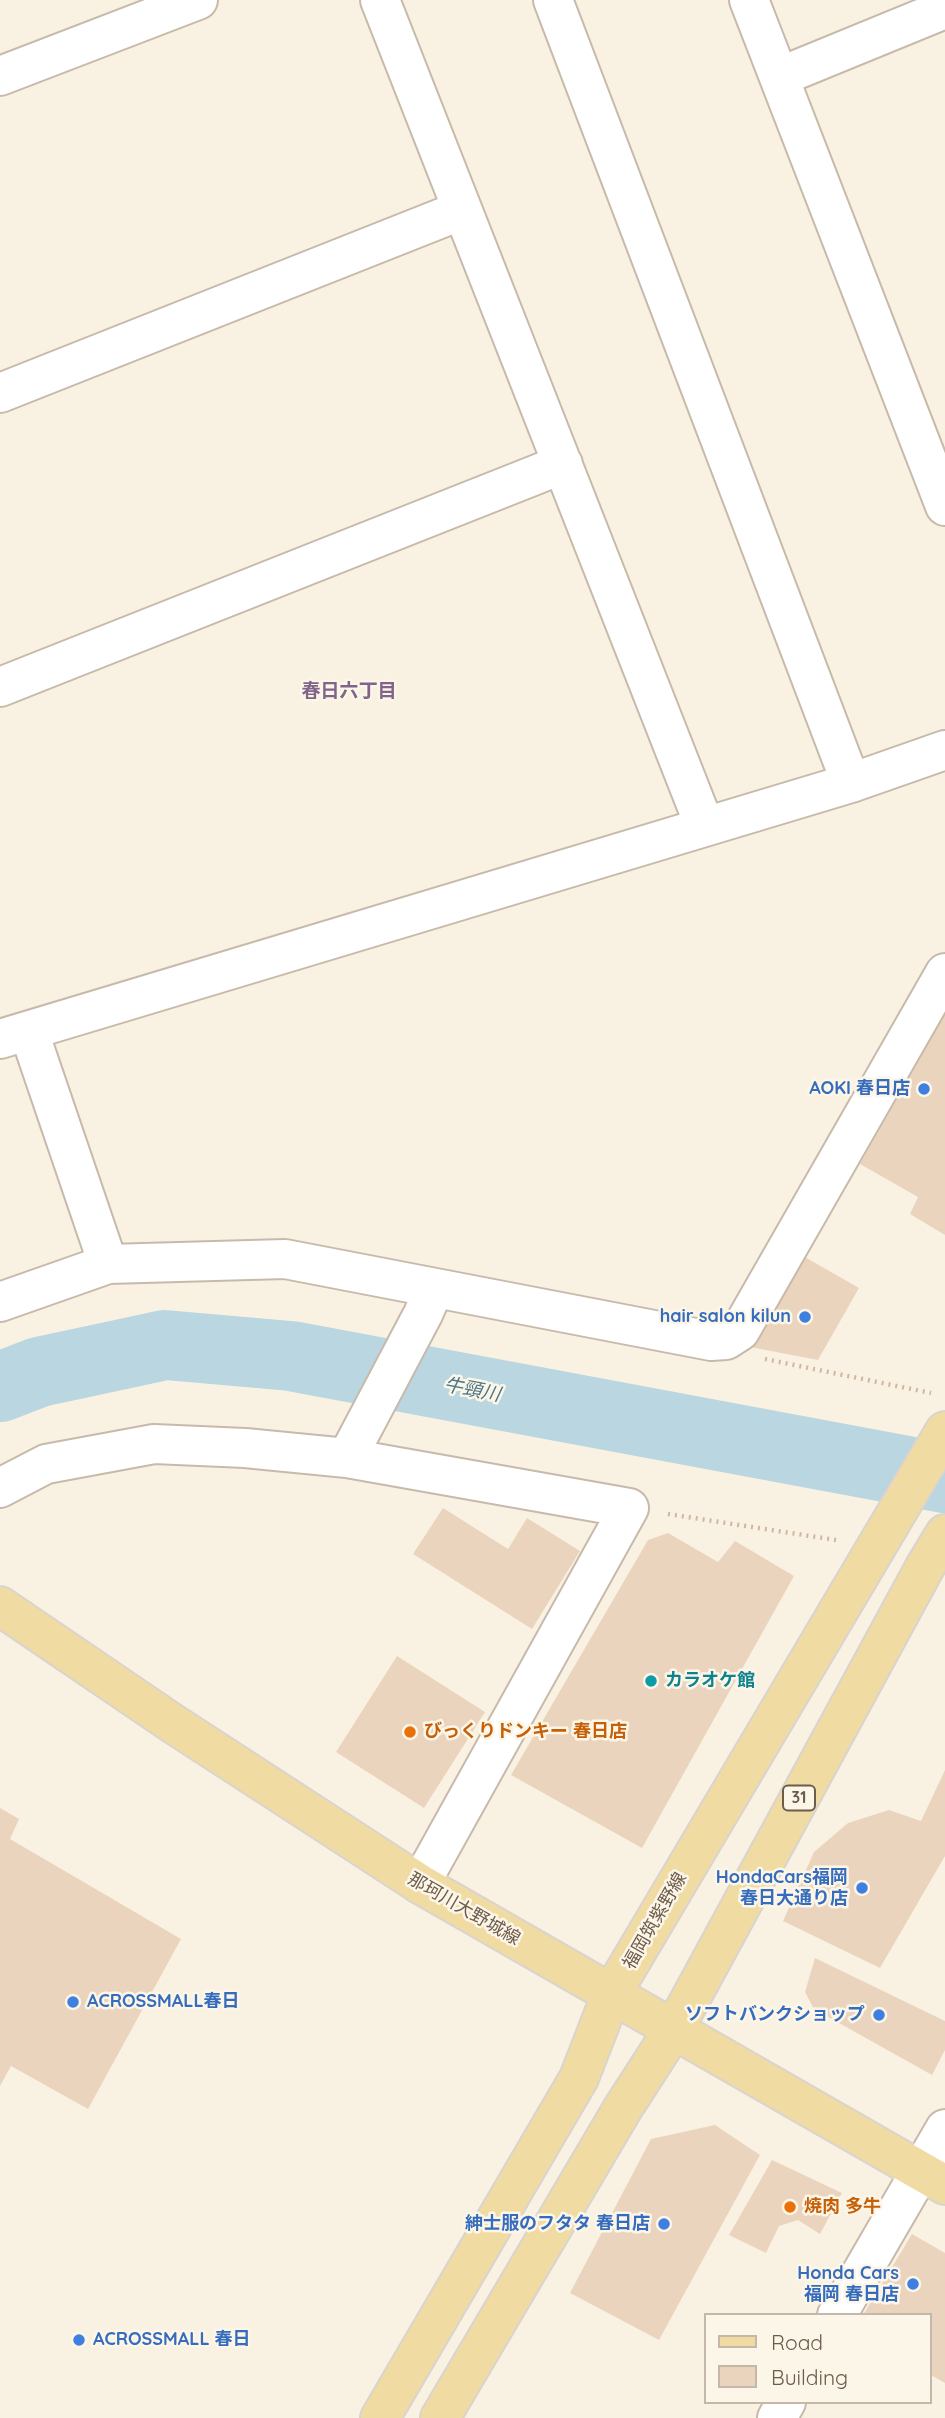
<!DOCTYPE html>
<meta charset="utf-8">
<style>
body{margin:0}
#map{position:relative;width:945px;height:2418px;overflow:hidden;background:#f9f2e2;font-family:Quicksand,sans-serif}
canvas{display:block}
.legend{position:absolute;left:704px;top:2313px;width:228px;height:91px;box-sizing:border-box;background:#fcf6e8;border:2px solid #c3b8aa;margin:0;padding:9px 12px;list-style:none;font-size:21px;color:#6d5b4c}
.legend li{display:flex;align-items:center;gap:14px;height:35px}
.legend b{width:35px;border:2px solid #c3b8aa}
</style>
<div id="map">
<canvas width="945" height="2418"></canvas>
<ul class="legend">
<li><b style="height:9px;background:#f0dba2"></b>Road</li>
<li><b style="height:19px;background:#ebd4bd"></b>Building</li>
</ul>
</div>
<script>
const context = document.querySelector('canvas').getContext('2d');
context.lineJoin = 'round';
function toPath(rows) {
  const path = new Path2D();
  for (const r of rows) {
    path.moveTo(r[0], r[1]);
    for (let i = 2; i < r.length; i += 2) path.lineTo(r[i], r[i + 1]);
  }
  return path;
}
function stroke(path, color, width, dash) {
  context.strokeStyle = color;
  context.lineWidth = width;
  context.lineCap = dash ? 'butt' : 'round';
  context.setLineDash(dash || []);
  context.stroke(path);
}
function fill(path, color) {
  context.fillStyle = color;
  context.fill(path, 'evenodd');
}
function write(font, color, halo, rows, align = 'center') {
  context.font = font + ' Quicksand,"Noto Sans JP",sans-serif';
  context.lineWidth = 5;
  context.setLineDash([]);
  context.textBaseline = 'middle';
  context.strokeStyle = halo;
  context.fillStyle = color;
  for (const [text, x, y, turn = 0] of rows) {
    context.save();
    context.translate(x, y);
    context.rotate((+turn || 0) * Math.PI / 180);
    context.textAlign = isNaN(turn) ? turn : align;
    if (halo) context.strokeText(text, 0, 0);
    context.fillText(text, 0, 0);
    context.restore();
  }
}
stroke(toPath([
 [0,1387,39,1372,165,1345,291,1356,945,1478]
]), '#bad6e0', 70);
fill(toPath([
 [945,1014,945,1235,910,1214,918,1197,860,1164],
 [803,1256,859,1288,818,1360,750,1347],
 [443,1508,508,1549,527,1518,580,1551,532,1629,413,1554],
 [668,1533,718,1562,735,1541,794,1576,642,1848,511,1775,648,1540],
 [397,1656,485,1712,424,1808,336,1752],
 [945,1770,945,1856,880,1968,783,1921,814,1852,848,1823,889,1810,921,1821],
 [0,1808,19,1819,10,1839,181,1939,88,2109,11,2066,0,2086],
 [815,1958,945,2021,945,2050,932,2075,814,2009,805,1992],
 [715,2125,760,2155,659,2340,570,2293,651,2139],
 [772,2160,842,2193,820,2234,798,2220,779,2226,766,2253,729,2235],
 [912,2234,945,2253,945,2383,929,2374,929,2315,863,2315]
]), '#ebd4bd');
const minor = toPath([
 [380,0,705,827],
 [553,0,851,783],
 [749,0,945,506],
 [0,76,198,0],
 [779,77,945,9],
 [0,393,462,210],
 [0,687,563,464],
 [29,1032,108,1264,285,1259,711,1341,726,1340,740,1331,945,973],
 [0,1039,851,783,945,750],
 [0,1302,108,1264],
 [347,1458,423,1314,434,1289],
 [0,1488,46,1464,154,1444,245,1448,347,1458,629,1508,420,1884],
 [837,2315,945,2129],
 [777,2418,786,2402]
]);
const major = toPath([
 [0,1606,172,1723,420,1884,945,2185],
 [380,2418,579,2078,612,1993,945,1431],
 [440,2418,623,2108,674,2029,925,1567,945,1534]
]);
stroke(minor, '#c8baab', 42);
stroke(major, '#d9d4d0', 42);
stroke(toPath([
 [765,1359,931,1393],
 [668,1514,836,1540]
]), '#cfb7a1', 4.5, [2, 5]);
stroke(minor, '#fff', 38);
stroke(major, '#f0dba2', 38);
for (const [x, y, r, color] of [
 [924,1089,7,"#3f7fe0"],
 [805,1317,7,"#3f7fe0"],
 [651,1681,7,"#0f9aa8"],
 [410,1732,7,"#e8710a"],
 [862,1888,7,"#3f7fe0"],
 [73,2002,7,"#3f7fe0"],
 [879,2015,7,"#3f7fe0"],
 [790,2207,7,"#e8710a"],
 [664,2224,7,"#3f7fe0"],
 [913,2284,7,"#3f7fe0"],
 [79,2340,7,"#3f7fe0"]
]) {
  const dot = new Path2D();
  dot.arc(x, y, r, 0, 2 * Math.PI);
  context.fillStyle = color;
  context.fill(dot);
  stroke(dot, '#fcf6e8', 2.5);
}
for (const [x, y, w] of [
 [799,1798,32]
]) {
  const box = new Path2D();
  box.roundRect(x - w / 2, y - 12.5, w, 25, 5);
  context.fillStyle = '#fcf6e8';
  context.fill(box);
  stroke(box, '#6d5b4c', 2);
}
write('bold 16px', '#6d5b4c', null, [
 ["31",799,1798]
]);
write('bold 18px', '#366cbe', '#fcf6e8', [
 ["AOKI 春日店",910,1089],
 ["hair salon kilun",791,1317],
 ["HondaCars福岡",848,1878],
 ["春日大通り店",848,1899],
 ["ACROSSMALL春日",87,2002,"left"],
 ["ソフトバンクショップ",865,2015],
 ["紳士服のフタタ 春日店",650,2224],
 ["Honda Cars",899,2274],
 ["福岡 春日店",899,2295],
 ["ACROSSMALL 春日",93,2340,"left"]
], 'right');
write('bold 18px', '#0d838f', '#fcf6e8', [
 ["カラオケ館",665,1681]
], 'left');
write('bold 18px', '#c56008', '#fcf6e8', [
 ["びっくりドンキー 春日店",424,1732],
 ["焼肉 多牛",804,2207]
], 'left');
write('18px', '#6d5b4c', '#fcf6e8', [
 ["那珂川大野城線",464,1909,30],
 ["福岡筑紫野線",655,1921,-60]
]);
write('bold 19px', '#81648a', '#fcf6e8', [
 ["春日六丁目",349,691]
]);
write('italic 19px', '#4c7685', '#fcf6e8', [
 ["牛頸川",472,1390,11]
]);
</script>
